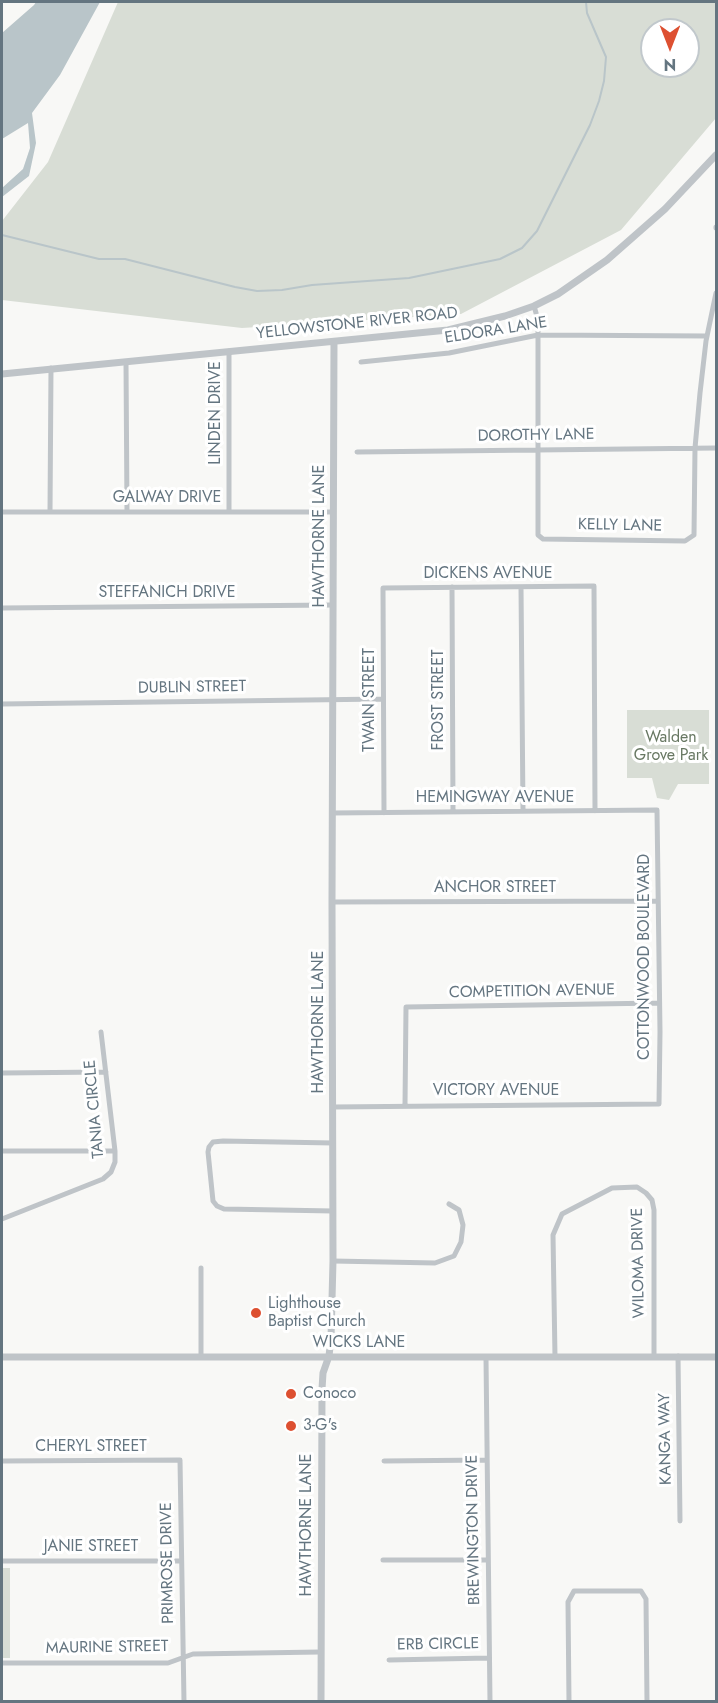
<!DOCTYPE html>
<style>
body{margin:0}
#map{position:relative;width:718px;height:1703px;overflow:hidden;background:#f8f8f6;font-family:Jost,sans-serif}
canvas{display:block}
.frame{position:absolute;inset:0;border:3px solid #647580;pointer-events:none}
.north{position:absolute;left:640px;top:18px;width:60px;height:60px;box-sizing:border-box;background:#fff;border:2px solid #c1c8cc;border-radius:50%;rotate:180deg;font-size:16px;font-weight:700;line-height:24px;text-align:center;color:#647580}
.north::after{content:'';display:block;margin:auto;width:21px;height:27px;background:#dd5031;clip-path:polygon(50% 0,100% 100%,50% 72%,0 100%)}
</style>
<div id="map">
<canvas width="718" height="1703"></canvas>
<div class="frame"></div>
<div class="north">N</div>
</div>
<script>
const context = document.querySelector('canvas').getContext('2d');
context.lineJoin = 'round';
function fill(path, color) {
  context.fillStyle = color;
  context.fill(path, 'evenodd');
}
function toPath(rows) {
  const path = new Path2D();
  for (const r of rows) {
    path.moveTo(r[0], r[1]);
    for (let i = 2; i < r.length; i += 2) path.lineTo(r[i], r[i + 1]);
  }
  return path;
}
function stroke(path, color, width, dash) {
  context.strokeStyle = color;
  context.lineWidth = width;
  context.lineCap = dash ? 'butt' : 'round';
  context.setLineDash(dash || []);
  context.stroke(path);
}
function write(font, color, halo, rows, align = 'center') {
  context.font = font + ' Jost,sans-serif';
  context.lineWidth = 6;
  context.setLineDash([]);
  context.textBaseline = 'middle';
  context.strokeStyle = halo;
  context.fillStyle = color;
  for (const [text, x, y, turn = 0] of rows) {
    context.save();
    context.translate(x, y);
    context.rotate((+turn || 0) * Math.PI / 180);
    context.textAlign = isNaN(turn) ? turn : align;
    if (halo) context.strokeText(text, 0, 0);
    context.fillText(text, 0, 0);
    context.restore();
  }
}
fill(toPath([
 [118,2,716,2,716,118,621,230,461,314,242,328,2,300,2,221,48,162],
 [652,30,688,30,688,66,652,66],
 [627,710,709,710,709,784,678,784,669,800,657,798,652,778,627,778],
 [2,1568,10,1568,10,1658,2,1658]
]), '#d8ddd5');
fill(toPath([
 [36,2,100,2,60,75,32,113,36,143,29,176,2,197,2,188,23,169,30,148,28,123,2,139,2,33,34,5]
]), '#b9c5c9');
stroke(toPath([
 [2,235,99,259,125,259,235,287,257,291,282,290,312,285,409,278,500,259,522,248,537,231,590,125,599,101,604,81,606,57,587,13,586,2]
]), '#b9c5c9', 2);
stroke(toPath([
 [716,227,716,228],
 [534,306,538,320,538,535,543,539,685,541,694,535,695,448,700,393,706,341,716,293],
 [229,351,229,512],
 [126,362,127,512],
 [361,362,449,353,538,335,707,336],
 [357,452,716,448],
 [2,512,333,512],
 [50,512,51,368],
 [452,587,453,812],
 [521,587,523,811],
 [2,608,333,605],
 [2,704,383,699],
 [332,813,657,810,660,1032,659,1104,333,1107],
 [384,813,383,588,594,586,595,811],
 [332,902,658,901],
 [2,1073,106,1072],
 [405,1105,406,1007,659,1003],
 [333,1143,223,1141,213,1142,209,1147,208,1152,213,1201,217,1206,224,1209,333,1211],
 [2,1151,115,1151],
 [2,1219,103,1179,111,1172,115,1162,115,1151,101,1032],
 [333,1261,435,1263,454,1256,461,1242,463,1225,459,1210,449,1204],
 [201,1356,201,1268],
 [678,1356,680,1521],
 [555,1357,553,1235,562,1214,612,1188,637,1187,646,1193,652,1200,654,1210,654,1356],
 [486,1358,490,1702],
 [2,1461,180,1460,184,1702],
 [384,1461,487,1460],
 [383,1560,488,1560],
 [2,1561,181,1561],
 [389,1660,489,1658],
 [2,1663,168,1663,193,1654,320,1652],
 [569,1702,568,1602,574,1591,641,1591,646,1599,647,1702]
]), '#bfc4c8', 5);
stroke(toPath([
 [2,374,448,330,505,316,534,306,558,294,607,260,665,209,716,155],
 [2,1357,716,1357],
 [321,1702,322,1389,323,1373,329,1356,331,1338,333,1261,332,902,334,342]
]), '#bfc4c8', 7);
for (const [x, y, r, color] of [
 [256,1313,6,"#dd5031"],
 [291,1394,6,"#dd5031"],
 [291,1426,6,"#dd5031"]
]) {
  const dot = new Path2D();
  dot.arc(x, y, r, 0, 2 * Math.PI);
  context.fillStyle = color;
  context.fill(dot);
  stroke(dot, '#fff', 2);
}
write('16px', '#647580', '#fff', [
 ["YELLOWSTONE RIVER ROAD",357,324,-6],
 ["ELDORA LANE",496,331,-9],
 ["LINDEN DRIVE",216,413,-90],
 ["DOROTHY LANE",536,436,-1],
 ["GALWAY DRIVE",167,498],
 ["KELLY LANE",620,526,1],
 ["HAWTHORNE LANE",320,536,-90],
 ["DICKENS AVENUE",488,574],
 ["STEFFANICH DRIVE",167,593],
 ["DUBLIN STREET",192,688,-1],
 ["TWAIN STREET",370,700,-90],
 ["FROST STREET",439,700,-90],
 ["HEMINGWAY AVENUE",495,798],
 ["ANCHOR STREET",495,888],
 ["COTTONWOOD BOULEVARD",645,957,-90],
 ["COMPETITION AVENUE",532,992,-1],
 ["HAWTHORNE LANE",319,1022,-90],
 ["VICTORY AVENUE",496,1091],
 ["TANIA CIRCLE",95,1109,-95],
 ["WILOMA DRIVE",639,1263,-91],
 ["WICKS LANE",359,1343],
 ["KANGA WAY",666,1439,-91],
 ["CHERYL STREET",91,1447],
 ["HAWTHORNE LANE",307,1525,-90],
 ["BREWINGTON DRIVE",474,1530,-91],
 ["JANIE STREET",91,1547],
 ["PRIMROSE DRIVE",168,1563,-91],
 ["ERB CIRCLE",438,1645,-1],
 ["MAURINE STREET",107,1648,-1]
]);
write('16px', '#687863', '#fff', [
 ["Walden",671,738],
 ["Grove Park",671,756]
]);
write('16px', '#647580', '#fff', [
 ["Lighthouse",268,1304],
 ["Baptist Church",268,1322],
 ["Conoco",303,1394],
 ["3-G's",303,1426]
], 'left');
</script>
